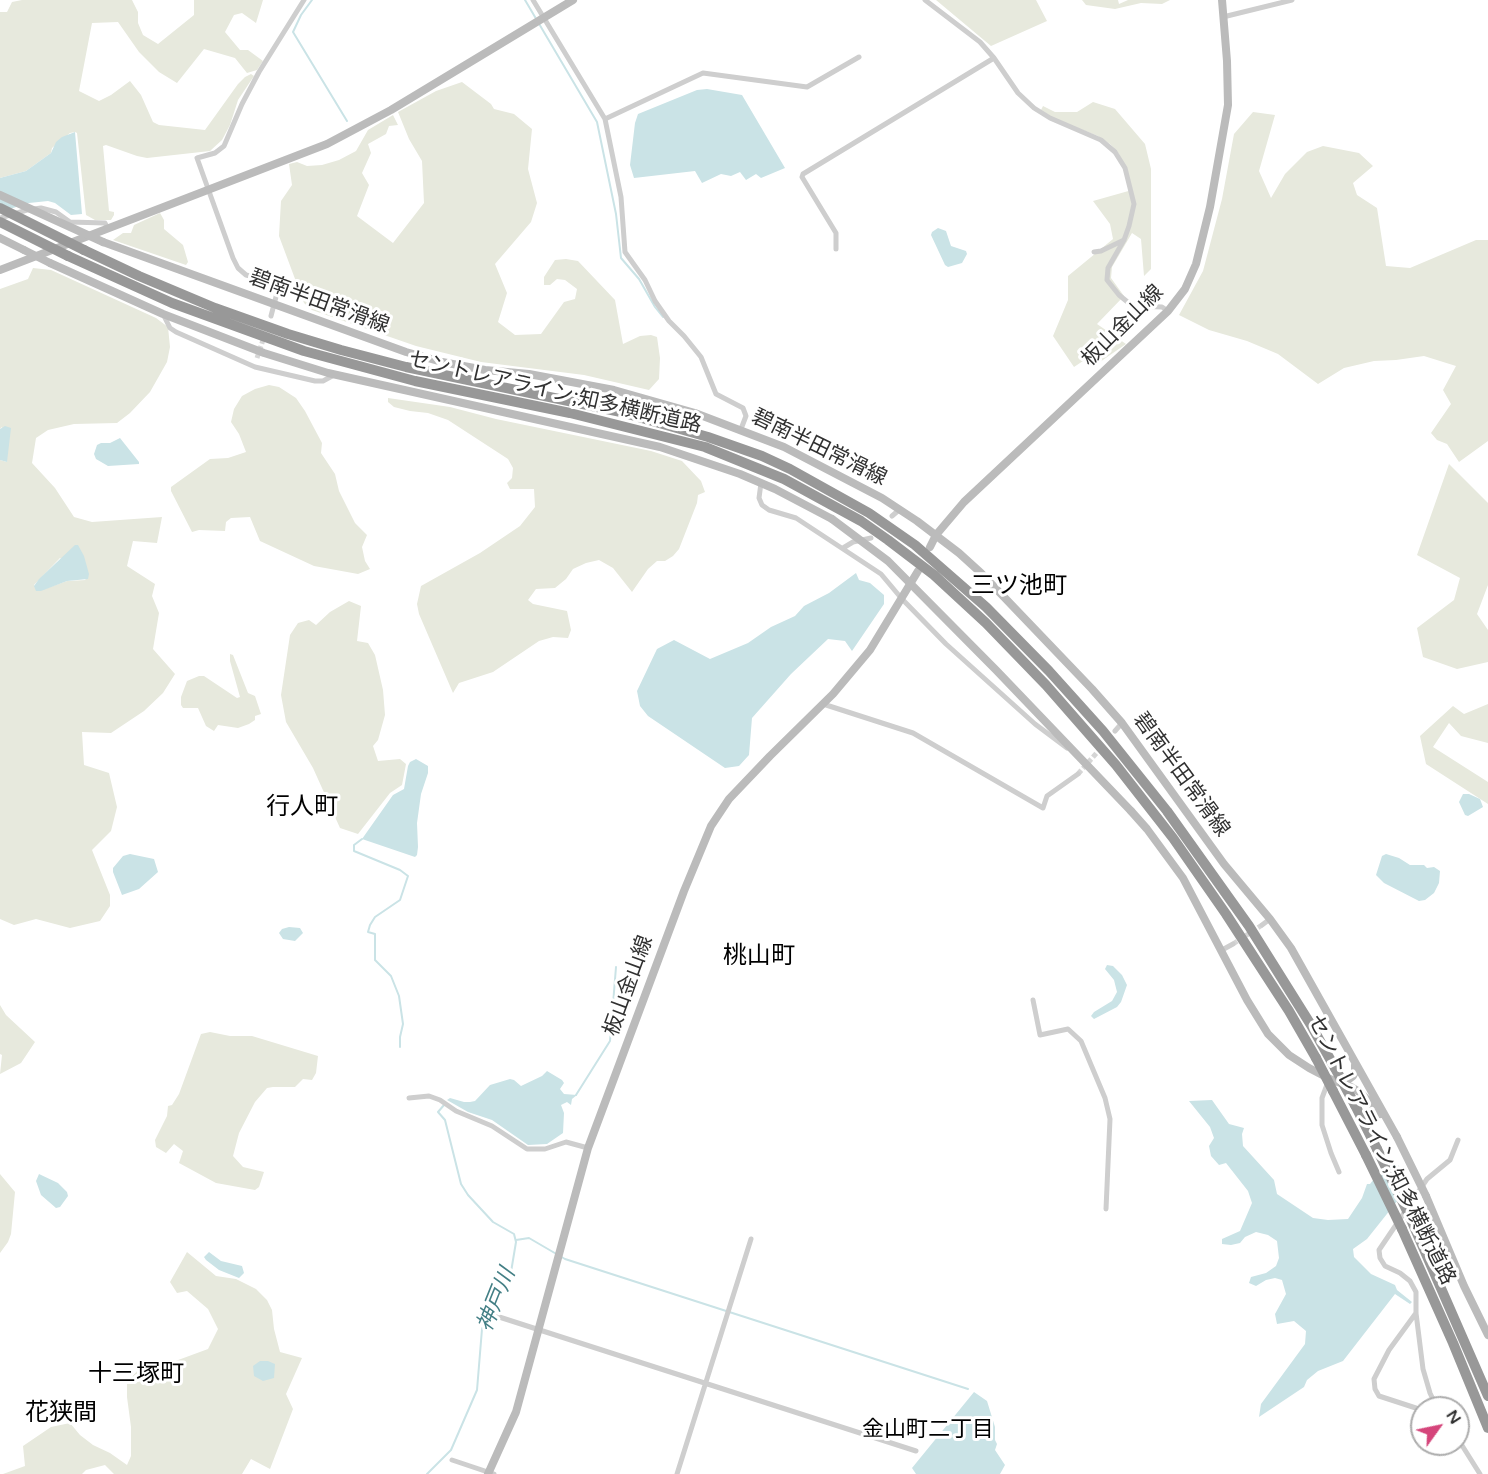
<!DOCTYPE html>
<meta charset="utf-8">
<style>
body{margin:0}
#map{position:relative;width:1488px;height:1474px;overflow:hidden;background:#fff;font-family:"Varela Round",sans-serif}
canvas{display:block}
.north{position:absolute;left:1410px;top:1396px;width:60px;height:60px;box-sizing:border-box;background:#fff;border:2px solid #adadad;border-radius:50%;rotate:57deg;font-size:16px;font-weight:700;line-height:24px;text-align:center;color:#313131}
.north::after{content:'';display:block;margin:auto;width:21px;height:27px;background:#d5457b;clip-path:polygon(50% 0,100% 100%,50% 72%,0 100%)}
</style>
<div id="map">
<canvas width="1488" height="1474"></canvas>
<div class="north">N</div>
</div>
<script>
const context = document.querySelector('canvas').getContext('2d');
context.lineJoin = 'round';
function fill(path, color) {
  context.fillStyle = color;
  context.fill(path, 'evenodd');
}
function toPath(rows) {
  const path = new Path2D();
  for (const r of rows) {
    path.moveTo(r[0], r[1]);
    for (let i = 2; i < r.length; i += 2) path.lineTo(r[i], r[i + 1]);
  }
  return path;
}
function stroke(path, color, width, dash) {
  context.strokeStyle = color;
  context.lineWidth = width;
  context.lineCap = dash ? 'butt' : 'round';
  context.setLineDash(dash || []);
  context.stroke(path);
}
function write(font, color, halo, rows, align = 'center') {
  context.font = font + ' "Varela Round","Noto Sans JP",sans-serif';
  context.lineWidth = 6;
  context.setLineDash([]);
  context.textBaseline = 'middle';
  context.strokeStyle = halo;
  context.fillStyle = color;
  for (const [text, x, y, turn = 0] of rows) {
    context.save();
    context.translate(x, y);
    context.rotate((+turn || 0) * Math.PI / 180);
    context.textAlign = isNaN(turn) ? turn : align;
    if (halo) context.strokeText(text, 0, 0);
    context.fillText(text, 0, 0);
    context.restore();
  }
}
fill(toPath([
 [22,0,132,0,138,12,138,23,143,35,158,44,194,15,194,0,263,0,256,23,242,13,234,15,225,32,240,50,248,50,263,61,257,70,247,73,235,58,204,49,177,83,159,72,139,52,118,22,92,23,79,91,99,101,111,95,130,81,141,95,153,122,159,125,205,130,238,84,245,77,251,74,254,76,238,100,230,125,222,140,210,151,147,158,137,156,106,145,103,146,109,211,114,212,114,215,111,220,95,220,86,215,77,133,75,132,70,133,52,148,51,153,26,171,0,178,0,12,7,12,12,2],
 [936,0,1036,0,1047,21,991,46],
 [1082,0,1118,0,1119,4,1128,0,1170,0,1162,4,1141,3,1115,9,1086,5],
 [462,82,491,104,494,109,514,114,532,129,528,169,537,203,531,222,495,264,507,293,498,322,515,335,541,334,564,302,575,299,577,289,565,280,557,279,550,285,544,285,544,277,555,260,566,259,578,261,615,300,623,344,640,336,651,335,657,337,660,358,659,379,649,390,584,375,481,362,416,346,312,310,304,303,279,236,281,201,292,185,289,164,297,162,307,166,322,165,339,160,356,151,368,130,393,115,398,125,389,126,386,134,368,144,371,153,362,173,369,185,357,216,393,243,424,203,422,161,409,139,398,112,436,91],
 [1093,102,1115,109,1145,144,1151,169,1151,269,1144,276,1141,239,1132,233,1112,267,1111,278,1124,296,1097,324,1126,344,1100,362,1083,361,1074,367,1053,336,1068,300,1068,276,1113,239,1110,224,1093,201,1132,190,1119,154,1110,144,1098,136,1055,119,1041,110,1043,106,1055,112,1077,112],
 [1253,112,1275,115,1259,171,1271,198,1285,174,1307,152,1323,146,1359,153,1373,166,1353,183,1357,195,1377,208,1386,266,1410,268,1476,240,1488,240,1488,441,1459,462,1447,444,1437,440,1431,433,1451,404,1443,390,1456,366,1424,356,1396,360,1374,361,1344,368,1318,384,1278,354,1247,341,1209,330,1179,315,1203,271,1222,199,1234,134],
 [160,213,164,220,164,229,183,245,188,262,186,265,113,240,123,233,131,233,134,225],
 [33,268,51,270,156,318,168,327,170,347,167,362,150,392,130,413,117,423,74,424,48,430,36,438,32,463,55,488,74,517,92,522,162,517,157,543,133,541,127,566,155,584,152,596,159,613,153,649,175,674,163,693,144,711,111,733,82,732,84,765,109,773,117,807,111,831,92,850,110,895,110,906,100,921,70,928,36,919,14,925,0,919,0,460,7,462,2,427,0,429,0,289,28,279],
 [60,558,86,580,67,581,39,591,34,585],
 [269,385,279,387,296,398,305,411,322,443,321,453,335,474,339,491,355,523,367,535,362,547,365,561,370,569,358,574,314,566,260,541,250,517,231,518,226,522,225,531,199,530,192,532,171,491,171,487,210,459,228,458,246,452,239,434,231,422,234,409,242,396,255,389],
 [388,398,450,407,496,419,651,451,682,461,701,481,705,492,698,495,697,503,679,549,673,556,665,561,657,561,648,569,632,592,613,568,599,560,586,563,573,569,566,579,555,588,536,589,528,600,533,604,567,611,571,630,568,638,553,637,539,641,493,672,459,683,453,693,419,614,417,604,421,586,480,553,520,526,535,507,534,489,510,489,507,483,512,478,513,468,508,459,448,420,428,413,410,411,394,407,388,402],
 [1449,464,1488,503,1488,585,1477,614,1488,630,1488,662,1457,669,1423,657,1417,628,1454,600,1460,578,1417,555],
 [349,601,361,606,357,641,368,643,375,655,383,690,385,715,378,740,373,746,378,761,400,759,406,764,402,785,390,793,358,834,340,828,313,768,286,722,281,695,290,635,298,623,309,620,316,625,330,612],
 [230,654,233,655,248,693,255,696,261,714,255,716,255,720,249,724,238,728,218,725,214,731,206,726,198,708,183,708,181,705,181,697,187,681,199,676,204,676,237,698,240,697,230,661],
 [1488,704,1488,743,1461,736,1449,723,1433,747,1488,782,1488,804,1426,764,1420,736,1453,706,1464,714],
 [0,1005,6,1015,35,1042,21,1063,0,1074,2,1055,0,1054],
 [210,1032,230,1036,252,1036,318,1056,316,1073,312,1080,303,1079,295,1087,273,1087,267,1088,255,1102,239,1133,233,1156,243,1167,264,1172,259,1187,255,1190,216,1183,179,1163,183,1151,174,1144,166,1153,156,1147,155,1140,167,1116,168,1106,172,1105,179,1094,201,1034],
 [0,1174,15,1192,11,1234,8,1242,0,1253],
 [187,1252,216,1276,236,1279,256,1289,267,1300,272,1310,274,1329,280,1352,302,1358,286,1394,293,1409,270,1469,251,1459,242,1474,114,1474,105,1465,86,1470,82,1474,3,1474,25,1466,23,1446,51,1427,70,1423,80,1435,93,1445,110,1453,127,1465,131,1456,131,1427,127,1397,127,1382,141,1367,151,1370,208,1349,218,1329,208,1309,187,1291,177,1293,170,1282]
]), '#e7e9dd');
fill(toPath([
 [707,89,742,95,785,168,761,178,756,174,746,180,740,172,731,176,721,174,702,183,695,171,634,178,630,165,635,123,638,114,697,90],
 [75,132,82,214,71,215,55,203,48,201,29,203,0,212,0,178,26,171,51,153,56,142,62,137],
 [938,228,946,231,951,246,966,251,967,254,962,263,948,267,945,265,931,235,932,232],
 [5,426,11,428,7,462,0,460,0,429],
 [120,438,139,462,139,464,108,466,96,459,94,454,97,445,101,443,110,443],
 [75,545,78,545,84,556,89,574,88,579,67,581,41,591,36,591,34,586,39,579],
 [856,573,859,580,870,583,884,595,884,604,852,651,845,641,828,639,791,674,752,718,749,755,739,766,725,768,648,716,640,706,637,691,657,649,674,640,710,659,748,643,771,627,795,616,804,606,829,593],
 [416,759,428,766,428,773,421,794,417,823,418,847,417,855,415,857,362,839,393,795,404,789,408,766,410,762],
 [1463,794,1469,794,1480,799,1483,807,1468,816,1465,815,1459,802],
 [130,854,154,859,158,872,139,889,122,895,113,872,113,868,123,856],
 [1386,854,1399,858,1410,865,1424,865,1427,868,1434,867,1440,871,1439,883,1434,893,1425,900,1419,901,1384,883,1376,875,1382,856],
 [289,927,300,928,303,933,295,941,283,939,279,933,282,929],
 [1107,965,1113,966,1122,975,1127,985,1121,1002,1117,1007,1094,1019,1091,1016,1094,1012,1112,1001,1117,992,1114,980,1105,969],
 [547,1071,562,1080,564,1083,560,1089,564,1094,577,1095,572,1099,571,1105,567,1102,561,1105,564,1113,563,1133,547,1144,528,1145,492,1120,468,1112,447,1100,450,1098,464,1102,470,1102,475,1101,490,1085,510,1079,514,1080,521,1086,542,1076],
 [1212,1100,1229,1124,1244,1128,1242,1134,1243,1146,1274,1180,1277,1194,1313,1218,1328,1220,1348,1219,1362,1198,1367,1184,1370,1184,1385,1165,1398,1165,1406,1175,1406,1190,1367,1239,1353,1249,1354,1257,1371,1274,1395,1285,1397,1290,1412,1302,1410,1304,1395,1294,1343,1361,1318,1371,1307,1380,1304,1387,1259,1417,1261,1404,1305,1344,1306,1331,1294,1321,1277,1324,1275,1314,1286,1294,1282,1280,1275,1278,1266,1280,1256,1286,1249,1283,1251,1277,1266,1273,1276,1266,1279,1258,1277,1241,1268,1235,1256,1232,1245,1237,1240,1243,1231,1245,1222,1244,1222,1239,1240,1231,1252,1203,1248,1191,1226,1163,1219,1165,1211,1156,1209,1146,1214,1138,1210,1127,1189,1101],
 [39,1174,58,1183,67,1192,68,1196,60,1207,56,1208,41,1195,36,1181],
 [209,1252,221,1261,242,1266,244,1273,239,1278,219,1270,206,1260,204,1257],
 [260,1361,268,1361,275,1364,274,1378,263,1381,254,1376,253,1366],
 [974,1392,987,1401,995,1427,995,1440,997,1444,995,1450,1005,1465,1000,1474,916,1474,912,1468]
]), '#cae3e6');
stroke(toPath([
 [312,0,301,15,293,32,347,121],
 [525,0,597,122,616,214,621,258,639,279,655,307,663,317],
 [362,839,354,845,354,851,400,870,408,876,400,900,375,917,370,925,368,932,375,934,375,960,391,976,399,996,403,1024,400,1037,400,1047],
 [576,1095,610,1041,616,967],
 [516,1240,529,1238,565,1259,968,1389],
 [427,1474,451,1450,477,1390,482,1329,494,1297,510,1278,516,1242,514,1234,493,1222,468,1195,461,1184,445,1120,438,1112,444,1105]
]), '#cae3e6', 2);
stroke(toPath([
 [257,358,264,337],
 [1078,774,1101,748],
 [1233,944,1262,925]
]), '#d6d6d6', 5, [5, 2.5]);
stroke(toPath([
 [533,0,605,119,621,197,625,252,645,280,655,301,669,321,684,336,701,357,716,394,743,408,746,416,741,429],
 [925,0,980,42,994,58,1018,93,1034,108,1050,118,1101,140,1115,152,1125,168,1134,204,1129,226,1124,240,1108,268,1107,280,1119,295,1130,304,1137,306,1162,307,1168,311],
 [1223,17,1292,0],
 [605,119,703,73,807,87,859,57],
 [0,218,27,210,41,208,56,212,70,222,105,223,108,229],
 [836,249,836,233,802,177,803,174,994,58],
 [1094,252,1101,251,1124,240],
 [163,314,170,328,176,332,255,367,315,381,323,381,334,375],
 [271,316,277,293,275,285,270,281,246,275,238,268,233,258,197,158,215,153,224,146,242,104,259,72,304,0],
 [761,483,759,498,762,505,769,510,796,518,881,574,902,599,946,644,1035,724,1067,748],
 [892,516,899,510],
 [843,548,853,542,871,538],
 [823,704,913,733,1043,808,1047,796,1078,774],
 [1115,731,1122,723],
 [1262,925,1270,919],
 [1222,950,1233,944],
 [1033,1000,1040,1035,1068,1029,1081,1041,1105,1098,1110,1119,1106,1209],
 [1328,1082,1322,1098,1322,1125,1331,1153,1339,1172],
 [409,1098,429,1096,440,1100,456,1111,492,1126,527,1149,545,1149,566,1142,588,1148],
 [1416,1313,1389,1350,1374,1379,1375,1389,1379,1396,1422,1410],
 [493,1315,916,1451],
 [1437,1408,1430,1393,1423,1369,1416,1313,1416,1292,1410,1281,1400,1273,1385,1266,1380,1258,1379,1250,1427,1179,1450,1160,1458,1140],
 [1458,1439,1480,1474],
 [452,1460,494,1474],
 [677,1474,751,1239]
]), '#cecece', 5);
stroke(toPath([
 [0,238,24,250],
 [103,242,406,352,442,362,485,370,529,374,614,390,695,413,784,447,882,498,917,521,959,553,981,573,1092,689,1122,723,1224,864,1270,919,1291,948,1397,1137],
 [50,263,163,314,264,353,328,373,660,447,740,474,775,489,832,519],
 [0,270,327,144,391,110,573,0],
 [930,547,936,535,964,502,1168,311,1185,289,1196,264,1210,207,1228,105,1227,61,1222,0],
 [1131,811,1147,829,1183,878,1247,1000,1268,1034,1289,1055,1309,1068,1330,1079,1351,1087,1361,1093,1380,1114],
 [1339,1082,1345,1082,1353,1076,1355,1072,1355,1065],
 [1426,1196,1464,1286,1488,1335],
 [488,1474,516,1412,588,1148,684,891,711,826,729,799,770,756,833,694,870,650,918,571]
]), '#bbb', 8);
stroke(toPath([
 [84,250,139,276,215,308,288,334,341,350,406,367,621,412,708,437,762,456,790,469,869,513,915,545,986,607,1049,671,1103,731,1167,811,1249,926,1311,1025,1335,1068],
 [68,256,172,303,304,351,415,381,570,413,705,447,784,479,861,521,888,540,934,575,986,623,1046,685,1116,765,1173,838,1226,914,1289,1011,1316,1058],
 [1333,1091,1366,1155],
 [1355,1105,1377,1149],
 [1409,1215,1488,1396],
 [1402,1229,1453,1343,1488,1428]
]), '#989898', 10);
stroke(toPath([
 [0,195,103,242],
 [24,250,50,263],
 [832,519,888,561,996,670,1131,811],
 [1397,1137,1426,1196]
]), '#bbb', 8);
stroke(toPath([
 [0,208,84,250],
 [0,222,68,256],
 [1316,1058,1333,1091],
 [1335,1068,1355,1105],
 [1377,1149,1409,1215],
 [1366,1155,1402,1229]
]), '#989898', 10);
write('21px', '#313131', '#fff', [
 ["碧南半田常滑線",319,302,20],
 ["板山金山線",1123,326,-45],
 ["セントレアライン;知多横断道路",555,393,13],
 ["碧南半田常滑線",819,448,26],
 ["碧南半田常滑線",1181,775,54],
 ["板山金山線",629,986,-70],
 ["セントレアライン;知多横断道路",1381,1150,63]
]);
write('italic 22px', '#437f85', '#fff', [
 ["神戸川",497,1300,-68]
]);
write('22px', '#000', '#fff', [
 ["金山町二丁目",928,1430]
]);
write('24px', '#000', '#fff', [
 ["三ツ池町",1019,587],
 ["行人町",302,808],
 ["桃山町",759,957],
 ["十三塚町",136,1375],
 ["花狭間",61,1414]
]);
</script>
